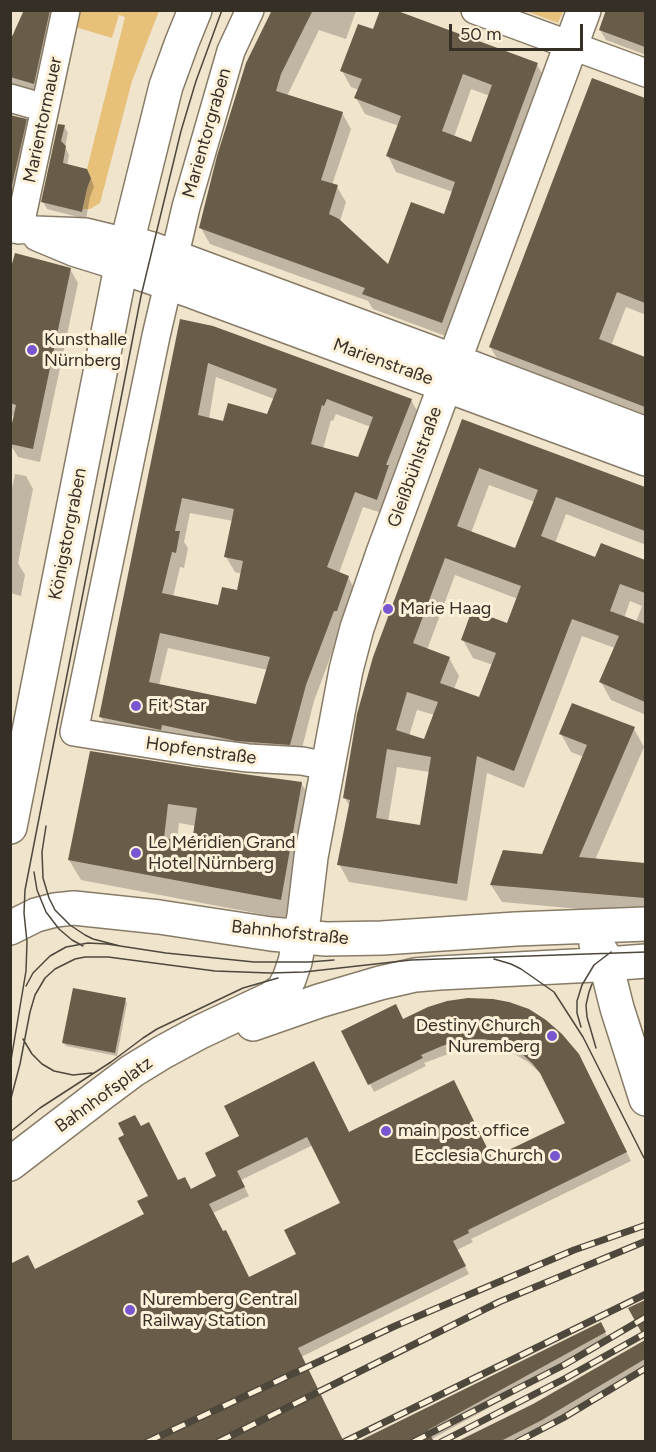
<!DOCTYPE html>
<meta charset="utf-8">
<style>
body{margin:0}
#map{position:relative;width:656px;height:1452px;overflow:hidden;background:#f1e4cc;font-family:Figtree,sans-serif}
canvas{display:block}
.frame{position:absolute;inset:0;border:12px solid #352f26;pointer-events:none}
.scale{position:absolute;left:449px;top:24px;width:134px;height:27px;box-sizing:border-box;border:3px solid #352f26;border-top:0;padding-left:8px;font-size:18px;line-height:21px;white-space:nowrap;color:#352f26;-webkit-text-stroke:4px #fef1d9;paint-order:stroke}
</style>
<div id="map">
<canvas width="656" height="1452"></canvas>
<div class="frame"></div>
<div class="scale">50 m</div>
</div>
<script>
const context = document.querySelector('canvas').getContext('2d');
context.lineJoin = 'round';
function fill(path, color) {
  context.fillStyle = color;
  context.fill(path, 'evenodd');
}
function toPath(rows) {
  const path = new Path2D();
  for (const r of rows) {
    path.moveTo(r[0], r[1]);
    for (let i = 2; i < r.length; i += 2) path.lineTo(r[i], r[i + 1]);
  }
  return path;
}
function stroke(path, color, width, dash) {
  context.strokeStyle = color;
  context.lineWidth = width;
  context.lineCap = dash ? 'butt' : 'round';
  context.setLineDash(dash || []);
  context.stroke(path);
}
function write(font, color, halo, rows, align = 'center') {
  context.font = font + ' Figtree,sans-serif';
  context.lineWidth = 6;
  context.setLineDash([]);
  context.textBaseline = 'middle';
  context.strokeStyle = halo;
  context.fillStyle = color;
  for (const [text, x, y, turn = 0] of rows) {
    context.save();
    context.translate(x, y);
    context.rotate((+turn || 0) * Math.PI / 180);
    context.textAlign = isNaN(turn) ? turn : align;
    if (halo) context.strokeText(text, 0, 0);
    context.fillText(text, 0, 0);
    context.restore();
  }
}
fill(toPath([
 [75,11,159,11,132,81,100,203,90,209,83,209,87,189,91,178,87,169,125,17,119,15,112,38,72,26],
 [526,11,563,11,558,23]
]), '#e7c07a');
fill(toPath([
 [26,10,67,10,42,98,10,94,10,38,13,38],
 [274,10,356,11,346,39,319,30,287,96,342,113,351,129,332,185,337,187,346,202,340,221,389,266,445,216,453,192,396,172,388,156,399,126,365,114,356,98,359,90,351,87,342,71,374,31,537,65,546,80,451,338,373,309,368,301,210,244,201,228],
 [471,89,490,96,472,143,454,137],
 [608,10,646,10,646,55,606,40,600,30],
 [592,80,646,100,646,315,626,307,611,346,646,359,646,421,500,363,490,347],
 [10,116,26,120,33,134,10,216],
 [64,126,68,133,65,147,69,155,67,166,91,178,94,187,90,197,86,219,47,209,43,202],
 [10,268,70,269,78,283,40,462,18,457,10,444,15,416,10,415],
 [181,321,411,400,420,416,385,514,363,507,339,573,348,577,357,593,342,626,314,701,299,760,110,732,101,717],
 [216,377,274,399,268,415,224,422,209,419],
 [336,414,371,427,359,459,323,449,331,420,333,421],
 [190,513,233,521,226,557,235,572,242,574,238,591,219,607,173,597,180,567,184,568,188,548,184,542],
 [168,648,268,670,257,706,159,685],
 [463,421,646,488,646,545,566,514,555,543,595,559,602,545,646,562,646,715,611,700,601,682,615,648,582,636,524,788,487,773,467,901,349,882,339,864,350,807,345,798],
 [489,485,535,502,516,550,471,533],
 [455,575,518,599,508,625,463,640,473,658,493,665,480,699,454,689,459,676,449,658,427,650],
 [630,601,642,606,636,622,624,618],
 [417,710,435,715,425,741,409,736],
 [397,767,430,772,421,827,388,822],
 [15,474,26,476,33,489,18,563,25,575,21,596,10,593,10,497],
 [634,729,644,747,595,860,646,864,646,915,502,902,491,885,543,855,584,757,571,752,561,734],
 [92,752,301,783,313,803,292,920,81,880,69,860],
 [179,823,196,826,194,844,177,842],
 [125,1000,127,1003,117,1056,66,1046,64,1043],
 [430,1008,583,1064,631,1161,471,1239,473,1242,457,1250,469,1274,301,1357,35,1271,146,1215,178,1182,191,1190,218,1177,241,1137,349,1133,492,1160,567,1124,544,1079,539,1072,528,1062,516,1055,503,1050,489,1047,476,1047,462,1049,424,1063,426,1066,374,1092,370,1084,403,1021],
 [313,1145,342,1203,298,1254,249,1278,213,1213,249,1196,241,1180],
 [600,1324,610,1341,432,1439,360,1442],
 [646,1341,646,1370,547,1428,520,1442,459,1442,533,1405]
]), '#0003');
fill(toPath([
 [24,10,50,10,34,84,10,77,10,41],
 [272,10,313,10,281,74,276,91,343,112,321,180,338,185,329,214,339,219,388,264,411,202,444,214,455,182,386,156,401,116,354,98,362,79,340,71,358,24,373,29,380,10,395,10,538,63,442,323,362,294,365,288,199,228,217,156,246,63],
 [463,74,492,85,471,142,442,131],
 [606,10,645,10,645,47,599,30],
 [592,78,645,98,645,303,617,292,599,339,645,357,645,407,489,347],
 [10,115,27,119,10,194],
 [58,124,65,125,61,141,66,146,63,163,87,169,91,178,87,189,82,212,41,202],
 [15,253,71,268,33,449,10,444,10,432,16,405,10,403,10,271],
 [180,319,213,326,412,399,386,465,389,465,377,500,355,492,327,567,349,576,337,611,334,611,306,685,290,745,236,741,162,725,161,730,99,717],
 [208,363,277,389,267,414,228,403,223,421,198,415],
 [327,399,373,417,358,457,311,444,322,405,324,406],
 [182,498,234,509,224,557,243,561,237,590,222,587,218,605,162,593,172,552,176,553,180,531,175,531],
 [160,633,270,657,256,704,149,682],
 [462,419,645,487,645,531,556,497,541,536,595,557,601,543,645,560,645,593,620,584,610,611,645,624,645,702,599,682,619,636,572,619,514,771,477,756,457,884,337,865,350,800,343,798,357,714,373,657],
 [479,468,538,490,515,548,457,526],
 [445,558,521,586,507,623,472,610,461,640,496,653,479,697,440,683,450,657,413,643],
 [407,692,438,702,424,739,396,730],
 [387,749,431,757,420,825,376,818],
 [572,703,635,727,579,857,645,863,645,898,490,885,503,850,542,854,587,745,559,734],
 [90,751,192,767,302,782,281,900,68,860],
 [168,804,197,808,192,842,164,838],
 [73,988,126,998,115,1053,62,1043],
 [468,998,493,999,509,1002,529,1009,546,1020,562,1034,579,1054,627,1152,468,1230,469,1233,453,1241,466,1266,298,1348,344,1442,10,1442,10,1264,28,1255,35,1269,144,1214,137,1201,148,1196,118,1138,124,1135,118,1123,135,1115,141,1126,149,1122,178,1180,185,1177,191,1189,216,1176,205,1153,239,1136,224,1106,314,1061,349,1132,454,1080,492,1158,565,1123,540,1073,532,1063,522,1054,510,1047,498,1042,484,1039,471,1039,457,1041,442,1046,421,1055,423,1058,368,1085,341,1031,396,1004,403,1019,428,1007,447,1001],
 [307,1137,340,1203,284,1230,296,1254,249,1277,226,1230,223,1231,209,1204,245,1187,237,1171],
 [645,1300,645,1339,628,1308],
 [601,1322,606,1332,428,1430,434,1442,357,1442],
 [645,1340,645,1359,542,1420,499,1442,456,1442,533,1404]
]), '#695d49');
const minor = toPath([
 [250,10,231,51,186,207,156,336,74,732,194,751,248,758,302,761,327,766],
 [475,10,646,73],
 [10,98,45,108],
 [10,229,86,232,127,242],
 [19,230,66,10],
 [37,237,73,252,121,267]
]);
const major = toPath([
 [127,242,152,249,454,361,646,434],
 [121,267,194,292,646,459],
 [10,827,121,267,166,86,182,42,195,10],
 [10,928,36,915,55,910,74,908,159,917,271,934,326,939,382,938,516,929,646,924],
 [596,944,604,956,617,1008,646,1099],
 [253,1024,319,1001,380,983,415,975,439,973,594,965,646,961],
 [10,1164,100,1095,132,1071,163,1052,200,1032,270,999,283,990,289,979,295,962,304,916,311,857,346,670,357,628,383,553,584,10]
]);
stroke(minor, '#877b66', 30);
stroke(major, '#877b66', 36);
stroke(minor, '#fff', 27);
stroke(major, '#fff', 33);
stroke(toPath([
 [46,826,42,852,43,878,49,898,55,910,70,925,85,935,93,939,120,946],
 [34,872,37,890,46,912,59,929,72,940,83,946],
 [494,959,511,964,521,969,554,992,583,1037,644,1158],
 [592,984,589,992,586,1005,587,1017,596,1048],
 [26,986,33,973,50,956,66,947,88,943,107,944,166,953,254,962,309,962,334,960],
 [581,1027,577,1013,577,1001,582,985,594,965,611,952],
 [23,1039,32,1054,42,1064,54,1071,73,1075,92,1073],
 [10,1066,26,971,27,942,24,913,25,890,141,296,181,131,196,81,222,10],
 [10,1102,20,1064,30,1012,35,995,45,978,55,969,75,959,85,957,108,957,215,971,270,973,304,972,411,960,646,952],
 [10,1132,40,1108,111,1062,143,1038,157,1029,243,988,278,978]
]), '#4e473c', 1.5);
const rail = toPath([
 [147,1442,395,1326,574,1250,646,1225],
 [218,1442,499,1302,646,1241],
 [344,1442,646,1294],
 [413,1442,564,1365,646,1317],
 [441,1442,566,1378,646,1333],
 [517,1442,563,1418,646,1368]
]);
stroke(rail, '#4e473c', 7);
stroke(rail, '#fef1d9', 4.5, [14]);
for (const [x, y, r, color] of [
 [32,350,6,"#7756d0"],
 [388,609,6,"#7756d0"],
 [136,706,6,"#7756d0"],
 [136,853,6,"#7756d0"],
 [552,1036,6,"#7756d0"],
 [386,1131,6,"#7756d0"],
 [555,1156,6,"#7756d0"],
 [130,1310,6,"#7756d0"]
]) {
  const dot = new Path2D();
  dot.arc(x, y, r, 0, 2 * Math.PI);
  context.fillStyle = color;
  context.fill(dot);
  stroke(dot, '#fef1d9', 2);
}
write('18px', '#352f26', '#fef1d9', [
 ["Marientormauer",43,120,-78],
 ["Marientorgraben",207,133,-74],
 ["Marienstraße",383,362,20],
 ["Gleißbühlstraße",415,467,-70],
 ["Königstorgraben",68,534,-79],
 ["Hopfenstraße",201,751,8],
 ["Bahnhofstraße",290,933,6],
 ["Bahnhofsplatz",104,1095,-36]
]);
write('18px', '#352f26', '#fef1d9', [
 ["Kunsthalle",44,340],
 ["Nürnberg",44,361],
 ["Marie Haag",400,609],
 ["Fit Star",148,706],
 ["Le Méridien Grand",148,843],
 ["Hotel Nürnberg",148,864],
 ["Destiny Church",540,1026,"right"],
 ["Nuremberg",540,1047,"right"],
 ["main post office",398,1131],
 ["Ecclesia Church",543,1156,"right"],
 ["Nuremberg Central",142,1300],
 ["Railway Station",142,1321]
], 'left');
</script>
